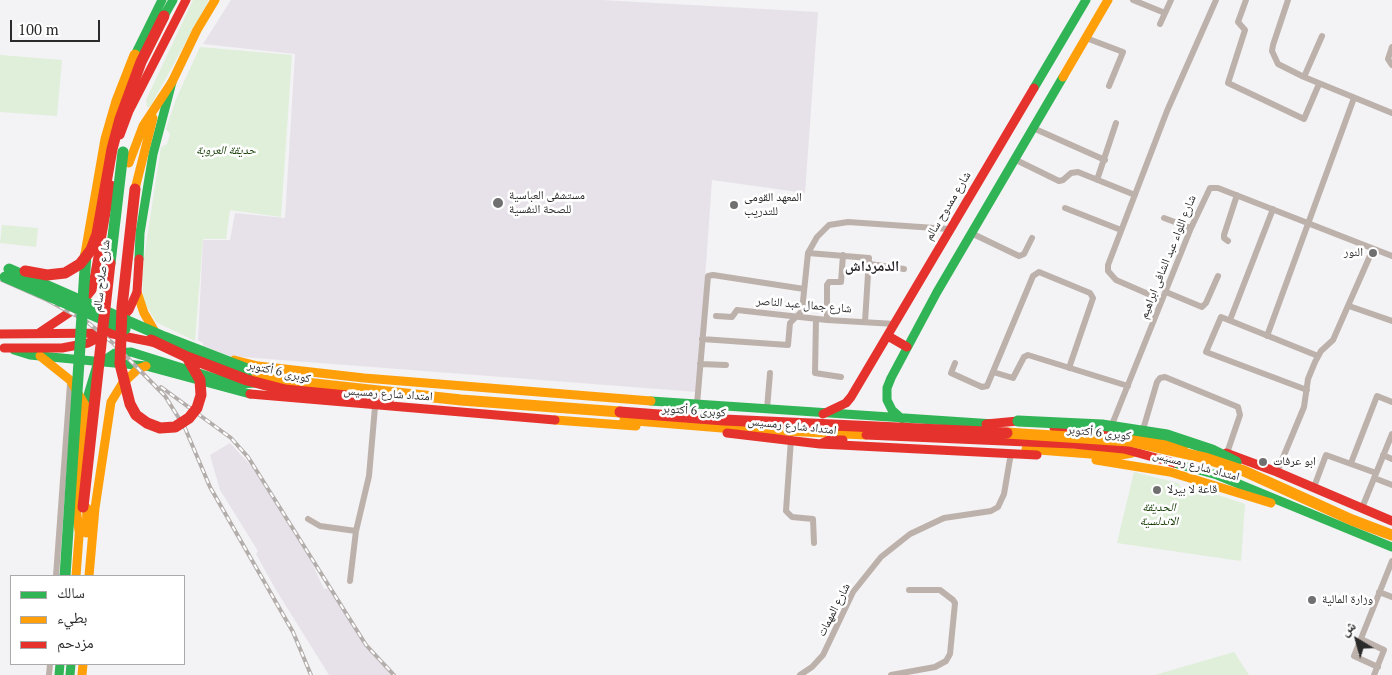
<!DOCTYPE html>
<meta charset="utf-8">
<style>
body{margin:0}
#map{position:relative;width:1392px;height:675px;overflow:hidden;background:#f3f2f4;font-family:"PT Serif","Noto Naskh Arabic",serif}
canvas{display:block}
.legend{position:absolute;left:10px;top:575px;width:175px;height:90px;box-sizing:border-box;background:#fff;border:1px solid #aaa;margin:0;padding:6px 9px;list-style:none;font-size:15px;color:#2b2a2b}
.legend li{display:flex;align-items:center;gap:10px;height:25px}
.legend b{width:25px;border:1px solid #aaa}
.north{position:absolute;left:1332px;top:615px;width:50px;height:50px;-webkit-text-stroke:4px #fff;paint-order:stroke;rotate:323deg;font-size:14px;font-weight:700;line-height:20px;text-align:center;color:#2b2a2b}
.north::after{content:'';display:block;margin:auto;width:18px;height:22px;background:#2b2a2b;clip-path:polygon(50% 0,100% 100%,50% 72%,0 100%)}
.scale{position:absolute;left:10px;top:20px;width:90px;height:22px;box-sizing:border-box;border:2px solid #2b2a2b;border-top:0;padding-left:6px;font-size:15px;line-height:18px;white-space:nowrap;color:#2b2a2b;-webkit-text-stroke:4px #fff;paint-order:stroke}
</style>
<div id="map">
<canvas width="1392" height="675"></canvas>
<ul class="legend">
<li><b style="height:6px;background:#30b455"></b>سالك</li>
<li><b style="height:6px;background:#ff9f0a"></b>بطيء</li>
<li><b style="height:6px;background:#e5322d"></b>مزدحم</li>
</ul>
<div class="north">ش</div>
<div class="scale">100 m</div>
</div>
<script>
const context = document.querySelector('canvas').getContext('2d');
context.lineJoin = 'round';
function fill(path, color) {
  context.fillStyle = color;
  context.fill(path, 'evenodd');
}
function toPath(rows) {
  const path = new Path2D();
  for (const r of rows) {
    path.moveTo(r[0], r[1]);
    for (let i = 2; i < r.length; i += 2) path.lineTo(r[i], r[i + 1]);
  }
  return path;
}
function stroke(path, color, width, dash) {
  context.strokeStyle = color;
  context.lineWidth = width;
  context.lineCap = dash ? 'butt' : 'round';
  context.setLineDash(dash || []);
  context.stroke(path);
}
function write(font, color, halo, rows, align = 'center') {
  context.font = font + ' "PT Serif","Noto Naskh Arabic",serif';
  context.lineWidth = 5;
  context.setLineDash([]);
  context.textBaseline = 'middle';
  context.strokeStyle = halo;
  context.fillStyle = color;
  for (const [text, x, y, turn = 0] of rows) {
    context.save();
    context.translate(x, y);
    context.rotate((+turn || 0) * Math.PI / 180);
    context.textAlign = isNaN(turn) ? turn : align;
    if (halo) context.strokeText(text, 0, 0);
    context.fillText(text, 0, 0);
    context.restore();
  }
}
fill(toPath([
 [231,0,602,0,818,12,805,193,712,180,697,392,229,356,203,346,203,343,198,340,203,240,230,240,235,213,285,218,295,54,203,44],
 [230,443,254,469,310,559,324,589,330,588,364,644,393,675,329,675,276,590,256,554,258,551,220,490,210,455]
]), '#e7e2e9');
fill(toPath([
 [193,0,209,0,150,107,147,107,146,100],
 [200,47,292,55,281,217,230,210,226,239,203,239,195,341,156,322,143,300,142,271,161,147,167,144,170,134,166,129,176,99],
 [0,55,62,60,57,116,0,112],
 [2,225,38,228,36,247,0,243],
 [1134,472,1178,483,1181,488,1199,492,1203,490,1245,504,1241,561,1117,543],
 [1234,652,1249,675,1155,675]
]), '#dfefda');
stroke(toPath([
 [1133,0,1165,13],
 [1246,0,1238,22,1245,30,1228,83,1304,119,1319,84],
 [1288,0,1273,45,1272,51,1278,64,1304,77,1392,113],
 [1160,24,1171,0],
 [1086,38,1123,52,1109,86],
 [1392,47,1388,59,1392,65],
 [1304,77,1322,36],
 [1033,128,1105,160],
 [1014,159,1059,181,1063,180,1071,173,1078,172,1135,195],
 [1097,180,1116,123],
 [1065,208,1121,230],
 [1164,218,1191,228],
 [971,233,1019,256,1024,254,1032,238],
 [1228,241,1224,238,1224,235,1237,195],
 [808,253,869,258,865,322],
 [870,264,904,269],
 [1166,292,1202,307,1206,303,1218,276],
 [1162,300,1116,280,1108,271,1108,265,1167,111,1216,0],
 [1349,306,1392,321],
 [716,316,732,317,737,310,827,320,895,324],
 [816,319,815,373,841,377],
 [827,320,827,285,829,282,841,282,843,255],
 [1230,320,1273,209],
 [1267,336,1354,98],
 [702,339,788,345,790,323,802,311,808,253,817,237,829,225,848,222,949,229],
 [955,363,951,373,982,387,987,386,1033,276,1039,272,1090,293,1093,298,1069,368],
 [700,364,726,365],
 [993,372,1013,378,1024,357,1028,355,1128,386],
 [1307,390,1206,352,1221,317,1318,356],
 [697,404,708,276,713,275,804,289],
 [767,409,770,373],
 [1111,427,1191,228,1210,188,1218,188,1392,256],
 [1142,433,1157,382,1160,378,1165,377,1238,407,1240,415,1227,453],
 [791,439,786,511,792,517,813,519,814,543],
 [1383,455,1392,459],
 [1351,463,1377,396,1392,402],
 [1277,472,1304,407,1308,379,1315,362,1321,351,1333,340,1373,249],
 [1374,478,1392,485],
 [1314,487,1326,455,1376,473],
 [1362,508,1392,434],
 [308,519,320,526,356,531,369,476,375,407],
 [56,576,70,384],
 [350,581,356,531],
 [1379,592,1392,597],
 [1361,639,1384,650,1374,675],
 [1378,667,1354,656,1392,561],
 [49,675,50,664],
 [800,675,812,667,823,655,853,592,881,557,910,534,944,518,991,511,998,507,1004,494,1011,453],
 [891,675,935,667,946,661,950,654,955,603,953,600,940,590,909,590]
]), '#bdb1ab', 6);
stroke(toPath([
 [164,16,173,0],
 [135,55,162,0],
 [1034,88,1086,0],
 [139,259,140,233,153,154,172,82],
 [14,350,30,355,146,366,250,394],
 [651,401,994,424],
 [85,405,97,365,115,353,131,352,221,380,240,384,255,383],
 [902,419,892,410,887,400,887,388,891,378,937,292,1063,77],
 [1174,463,1217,475,1392,547],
 [59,675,60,664],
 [70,675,71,664]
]), '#30b455', 9);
stroke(toPath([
 [1063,77,1108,0],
 [129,163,143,126,172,82,197,30,215,0],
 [135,189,153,118],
 [137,292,144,313,158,337],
 [40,356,70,380,85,405,76,507,79,531],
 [234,360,258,366,364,378,651,401],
 [278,379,306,372],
 [555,420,636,426],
 [624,420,722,428,866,435],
 [1136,436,1185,445],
 [1026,449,1116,456,1132,453],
 [1096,460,1170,472,1271,503],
 [86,533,87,508],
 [76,576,80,523],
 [89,576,95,508,111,402,122,384,138,369,146,366],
 [82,675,83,664]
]), '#ff9f0a', 9);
stroke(toPath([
 [120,135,129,111,186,0],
 [39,333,79,306,92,290,111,185],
 [0,334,108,333,157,343],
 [888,336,907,347],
 [4,348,62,348,88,343,108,333,129,310,137,292,139,259],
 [250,394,555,420],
 [823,414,846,403,851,397,1034,88],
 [986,424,1018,421],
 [1054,428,1121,433],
 [727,433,820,444,1037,455],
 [866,435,1073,444,1124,449,1174,463],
 [820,444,829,440,843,440],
 [1226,453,1277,472,1392,521]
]), '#e5322d', 9);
const rail = toPath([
 [0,279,47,300,86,321,114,344,165,396,185,428,210,487,293,632,311,675],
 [161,387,231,438,248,457,366,645,394,675]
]);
stroke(rail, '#b3adab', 4);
stroke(rail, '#fff', 2, [5.5]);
stroke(toPath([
 [110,263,123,152],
 [9,269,164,337,257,373],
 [5,277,125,329],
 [1018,421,1102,425,1167,435,1212,450,1236,462],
 [65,576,86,254]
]), '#30b455', 11);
stroke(toPath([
 [86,254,106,139,117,101,135,55],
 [257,373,287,381,461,400,620,412],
 [1007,433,1129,441,1205,458,1244,471,1352,520,1392,535]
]), '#ff9f0a', 11);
stroke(toPath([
 [135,189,122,307,120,364,130,404,136,415,147,423,160,428,175,427,189,418,197,408,201,395,200,380,187,357],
 [25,271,47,275,65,273,80,264,91,250,97,234,112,149,120,119,141,62,164,16],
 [151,340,187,357,247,380,285,390,388,400],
 [620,412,724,420,1007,433],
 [83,507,110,263]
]), '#e5322d', 11);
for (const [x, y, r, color] of [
 [498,203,6,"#717071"],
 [734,205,5,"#717071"],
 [1373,253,5,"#717071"],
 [1263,462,5,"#717071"],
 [1157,490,5,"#717071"],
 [1312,600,5,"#717071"]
]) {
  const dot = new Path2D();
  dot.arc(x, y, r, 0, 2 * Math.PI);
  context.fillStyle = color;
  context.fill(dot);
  stroke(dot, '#fff', 2);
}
write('italic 12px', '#123a00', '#fff', [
 ["حديقة العروبة",226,151],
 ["الحديقة",1159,508],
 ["الاندلسية",1159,522]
]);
write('12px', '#2b2a2b', '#fff', [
 ["مستشفى العباسية",509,196],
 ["للصحة النفسية",509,210],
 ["المعهد القومى",744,198],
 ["للتدريب",744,212],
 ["النور",1363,253,"right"],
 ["ابو عرفات",1273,462],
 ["قاعة لا بيرلا",1167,490],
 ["وزارة المالية",1322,600]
], 'left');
write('12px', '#2b2a2b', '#fff', [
 ["شارع ممدوح سالم",948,206,-59],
 ["شارع اللواء عبد الشافى ابراهيم",1168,257,-68],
 ["شارع صلاح سالم",102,276,-83],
 ["شارع جمال عبد الناصر",804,305,5],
 ["كوبرى 6 أكتوبر",279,372,13],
 ["امتداد شارع رمسيس",388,394,4],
 ["كوبرى 6 أكتوبر",694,411,4],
 ["امتداد شارع رمسيس",792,426,6],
 ["كوبرى 6 أكتوبر",1099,433,6],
 ["امتداد شارع رمسيس",1196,466,15],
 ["شارع المهمات",834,610,-63]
]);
write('bold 15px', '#2e2b2e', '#fff', [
 ["الدمرداش",872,267]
]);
</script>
